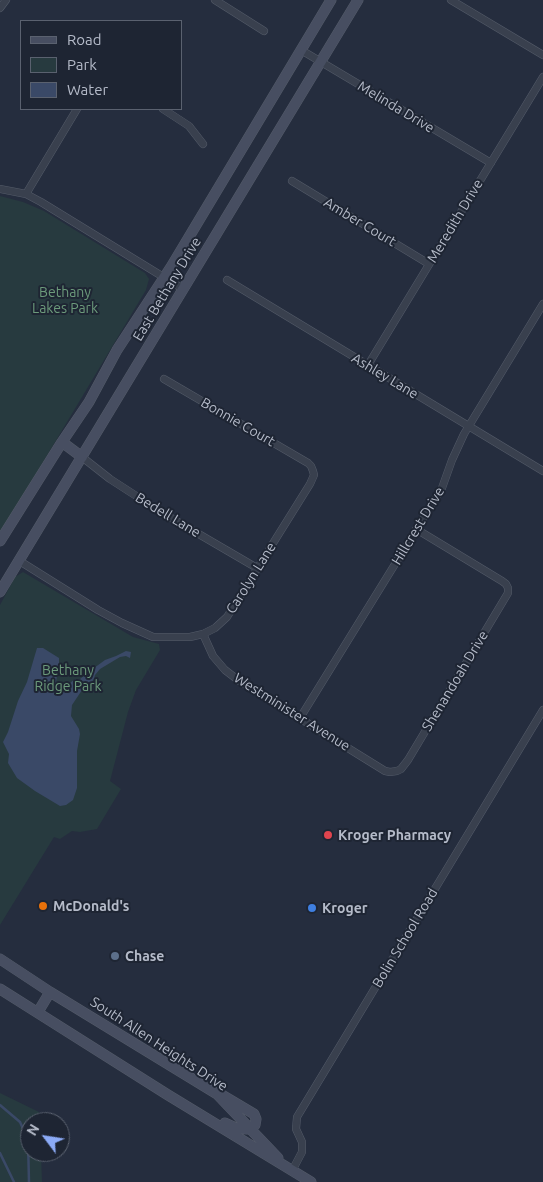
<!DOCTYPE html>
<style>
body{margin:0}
#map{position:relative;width:543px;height:1182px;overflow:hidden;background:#252d3e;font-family:Ubuntu,sans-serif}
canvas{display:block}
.legend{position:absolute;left:20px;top:20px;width:162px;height:90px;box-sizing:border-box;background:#1e2533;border:1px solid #5a616f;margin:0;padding:6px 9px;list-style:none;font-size:15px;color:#b5bbc9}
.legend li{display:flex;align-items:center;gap:10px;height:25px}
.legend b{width:25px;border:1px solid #5a616f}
.north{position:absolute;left:20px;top:1112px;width:50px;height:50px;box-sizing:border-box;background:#1e2533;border:1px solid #5a616f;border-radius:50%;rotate:301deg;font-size:14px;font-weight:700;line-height:20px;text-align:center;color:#b5bbc9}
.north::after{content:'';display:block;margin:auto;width:18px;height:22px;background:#8cabf7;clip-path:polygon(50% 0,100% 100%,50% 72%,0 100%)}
</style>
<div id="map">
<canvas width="543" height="1182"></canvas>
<ul class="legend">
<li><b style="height:6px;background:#474e61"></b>Road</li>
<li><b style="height:14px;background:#273a3f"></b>Park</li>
<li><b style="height:14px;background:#3a4967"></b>Water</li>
</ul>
<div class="north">N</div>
</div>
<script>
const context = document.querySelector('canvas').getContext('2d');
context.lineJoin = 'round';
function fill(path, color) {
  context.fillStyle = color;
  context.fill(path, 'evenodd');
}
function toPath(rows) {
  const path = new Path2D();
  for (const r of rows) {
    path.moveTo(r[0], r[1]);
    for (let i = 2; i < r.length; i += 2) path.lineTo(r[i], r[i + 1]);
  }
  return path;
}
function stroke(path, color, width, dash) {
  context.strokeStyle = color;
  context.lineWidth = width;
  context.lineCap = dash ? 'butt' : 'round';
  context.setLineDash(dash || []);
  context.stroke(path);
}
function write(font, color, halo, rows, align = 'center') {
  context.font = font + ' Ubuntu,sans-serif';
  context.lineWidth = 4;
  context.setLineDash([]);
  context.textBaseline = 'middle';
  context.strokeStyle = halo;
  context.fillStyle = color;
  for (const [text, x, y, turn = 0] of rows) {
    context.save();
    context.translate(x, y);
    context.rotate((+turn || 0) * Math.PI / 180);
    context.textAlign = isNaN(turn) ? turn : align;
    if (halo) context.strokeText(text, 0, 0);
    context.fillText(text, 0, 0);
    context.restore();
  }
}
fill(toPath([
 [0,196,23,202,44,211,145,273,149,279,146,290,0,534],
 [23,572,133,637,159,644,160,650,136,690,128,712,110,781,121,789,97,829,80,832,72,831,60,839,54,837,0,925,0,605,15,577],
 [0,1093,39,1112,40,1122,30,1122,30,1152,41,1152,42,1182,0,1182]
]), '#273a3f');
fill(toPath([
 [37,648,43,648,59,658,59,663,56,682,59,684,65,685,70,683,75,679,80,679,90,671,105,660,116,656,126,651,131,652,130,658,126,656,120,657,100,669,95,675,94,679,90,684,86,684,72,705,71,716,79,729,80,734,77,751,77,788,73,800,66,805,60,806,35,791,17,778,8,763,9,754,3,742,8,732,18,701,27,682]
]), '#3a4967');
stroke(toPath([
 [0,1105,20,1122,28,1140,29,1182],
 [0,1153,14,1182]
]), '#3a4967', 2.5);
const street = toPath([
 [215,0,264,31],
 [451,0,543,55],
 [0,8,6,0],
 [301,50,491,163],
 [163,109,189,126,203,144],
 [292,181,429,264],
 [0,189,26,194,41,202,183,289],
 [26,194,77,109],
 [227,280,543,471],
 [368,365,543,77],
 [82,457,110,479,161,512,257,568],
 [18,560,98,610,122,623,153,637,190,637,203,634,215,628,227,617,310,484,314,475,313,471,311,466,308,463,164,379],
 [203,634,213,656,225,670,238,680,385,771,390,772,397,771,401,769,408,760,508,593,508,588,506,584,502,581,416,529],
 [300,718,442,488,452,460,464,434,543,304],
 [292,1171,302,1152,302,1142,296,1129,297,1117,543,710]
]);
const secondary = toPath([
 [62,442,82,457],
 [0,541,62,442,89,402,117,350,171,267,331,0],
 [0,592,358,0],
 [0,959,50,992,217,1094,278,1158],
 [0,989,168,1095,311,1182],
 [38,1012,50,992],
 [222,1095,254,1114,256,1119,255,1125,247,1129,236,1128,225,1123]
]);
stroke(street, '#545b69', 8);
stroke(secondary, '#545b69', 11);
stroke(street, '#39404e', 7);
stroke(secondary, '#474e61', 10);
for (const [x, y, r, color] of [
 [328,835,5,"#e0444e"],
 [43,906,5,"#e8710a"],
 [312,908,5,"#3f7fe0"],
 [115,956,5,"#5c6f8a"]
]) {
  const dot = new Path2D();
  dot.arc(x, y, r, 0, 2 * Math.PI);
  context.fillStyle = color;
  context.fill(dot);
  stroke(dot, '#1e2533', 2);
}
write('14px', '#b5bbc9', '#1e2533', [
 ["Melinda Drive",396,107,31],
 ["Meredith Drive",455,221,-59],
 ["Amber Court",360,222,31],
 ["East Bethany Drive",167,289,-59],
 ["Ashley Lane",385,376,31],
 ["Bonnie Court",238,422,30],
 ["Bedell Lane",168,515,31],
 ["Hillcrest Drive",418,526,-59],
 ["Carolyn Lane",251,578,-58],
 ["Shenandoah Drive",455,681,-59],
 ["Westminister Avenue",292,712,32],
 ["Bolin School Road",405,938,-59],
 ["South Allen Heights Drive",159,1044,33]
]);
write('14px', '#6c9a7b', '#1e2533', [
 ["Bethany",65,292],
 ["Lakes Park",65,308],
 ["Bethany",68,670],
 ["Ridge Park",68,686]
]);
write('bold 14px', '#b5bbc9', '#1e2533', [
 ["Kroger Pharmacy",338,835],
 ["McDonald's",53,906],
 ["Kroger",322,908],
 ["Chase",125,956]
], 'left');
</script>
